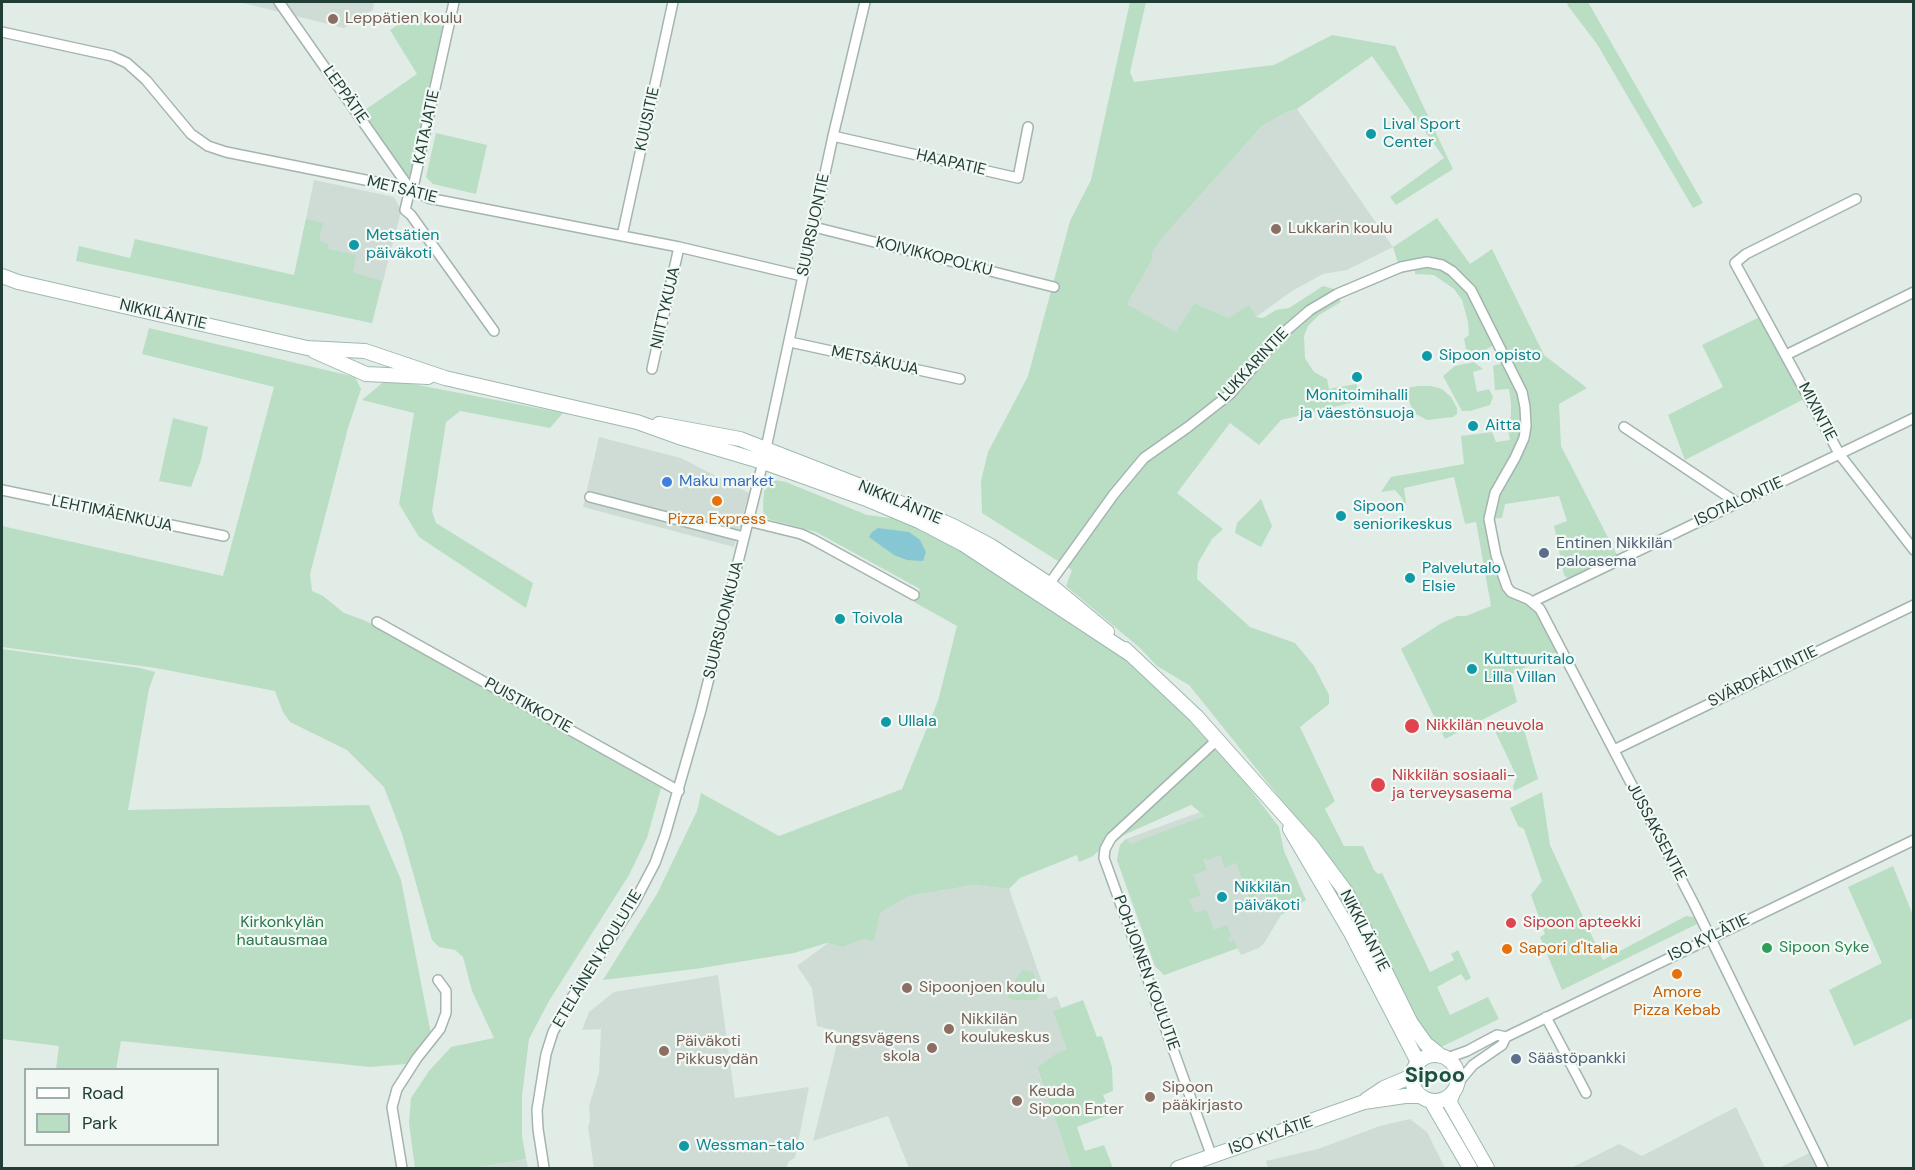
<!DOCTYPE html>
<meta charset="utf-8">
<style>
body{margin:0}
#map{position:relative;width:1915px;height:1170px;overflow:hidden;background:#e1ece7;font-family:"DM Sans",sans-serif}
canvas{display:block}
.frame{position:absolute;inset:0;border:3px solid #213e36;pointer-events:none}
.legend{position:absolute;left:24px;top:1068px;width:195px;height:78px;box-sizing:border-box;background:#f2f9f5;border:2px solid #9eaea9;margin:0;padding:8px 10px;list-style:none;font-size:18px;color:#213e36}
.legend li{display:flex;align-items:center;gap:12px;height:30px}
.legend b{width:30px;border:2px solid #9eaea9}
</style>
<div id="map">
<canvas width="1915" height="1170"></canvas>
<div class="frame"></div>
<ul class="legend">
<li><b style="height:8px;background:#fff"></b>Road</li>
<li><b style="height:16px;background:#b9dec4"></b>Park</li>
</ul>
</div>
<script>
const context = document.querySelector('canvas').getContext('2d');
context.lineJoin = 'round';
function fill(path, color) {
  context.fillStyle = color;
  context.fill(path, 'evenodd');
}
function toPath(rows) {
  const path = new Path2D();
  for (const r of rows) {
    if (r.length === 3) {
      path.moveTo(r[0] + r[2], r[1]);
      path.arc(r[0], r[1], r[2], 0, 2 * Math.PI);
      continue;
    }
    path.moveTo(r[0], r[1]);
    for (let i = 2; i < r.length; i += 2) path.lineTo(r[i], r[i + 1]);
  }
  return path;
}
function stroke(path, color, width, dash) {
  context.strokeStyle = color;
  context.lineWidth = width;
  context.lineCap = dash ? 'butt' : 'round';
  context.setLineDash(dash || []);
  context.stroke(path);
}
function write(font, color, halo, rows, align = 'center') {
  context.font = font + ' "DM Sans",sans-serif';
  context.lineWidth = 4.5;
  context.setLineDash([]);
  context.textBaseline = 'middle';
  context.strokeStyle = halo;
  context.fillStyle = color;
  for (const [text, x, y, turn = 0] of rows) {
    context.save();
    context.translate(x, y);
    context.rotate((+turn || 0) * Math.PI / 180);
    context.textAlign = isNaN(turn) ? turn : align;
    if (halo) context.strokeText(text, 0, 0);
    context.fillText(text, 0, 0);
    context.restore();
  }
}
fill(toPath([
 [239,2,374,2,373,10,344,28],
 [1297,109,1393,247,1347,270,1323,274,1292,291,1256,317,1229,318,1194,303,1176,333,1127,304,1152,260,1152,253,1163,237,1262,126,1289,111],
 [314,180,394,197,399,206,401,212,372,323,288,305],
 [599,437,681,458,749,493,734,547,583,507],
 [1200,812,1205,815,1224,867,1236,863,1249,899,1263,893,1281,915,1265,942,1259,948,1241,955,1237,948,1164,975,1155,966,1117,860,1120,845,1126,839],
 [974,885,1009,889,1048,999,1057,996,1077,1050,1037,1069,1072,1168,909,1168,888,1116,813,1141,840,1032,817,1026,812,988,797,966,828,943,843,947,865,939,880,913,909,896],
 [718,975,735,1098,809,1087,795,1158,789,1161,786,1168,594,1168,588,1127,590,1121,589,1106,599,1073,601,1029,582,1030,589,1012,614,992],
 [1736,1107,1765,1168,1571,1168,1619,1144,1642,1156],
 [1410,1119,1427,1132,1445,1168,1268,1168,1266,1161,1318,1149,1380,1126],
 [1809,1153,1816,1153,1823,1168,1779,1168],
 [526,1159,528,1168,474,1168]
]), '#cfdcd6');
fill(toPath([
 [1130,2,1146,2,1130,72,1134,82,1274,65,1332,35,1395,46,1453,169,1396,205,1390,197,1444,158,1372,56,1297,109,1289,111,1262,126,1163,237,1152,253,1152,260,1127,304,1176,332,1194,303,1229,318,1249,305,1256,317,1263,318,1276,310,1289,308,1323,286,1334,289,1341,302,1319,315,1308,326,1304,336,1305,358,1314,372,1327,379,1329,389,1356,384,1364,398,1358,401,1281,420,1259,445,1230,423,1177,493,1223,529,1212,539,1198,563,1197,579,1250,627,1295,643,1314,666,1329,695,1329,704,1300,727,1335,801,1325,809,1344,846,1363,846,1374,870,1378,874,1382,873,1430,972,1454,960,1451,954,1458,950,1471,978,1466,981,1461,974,1437,987,1450,1015,1488,997,1499,1019,1437,1049,1423,1035,1325,854,1189,685,1157,666,1140,648,1066,586,1072,570,982,513,981,481,988,452,1028,376,1070,221,1091,180],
 [1567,2,1588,2,1703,203,1693,208,1597,44,1568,6],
 [405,20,443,26,414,177,407,176,362,112,417,74,390,30],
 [436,133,487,145,476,194,433,184,426,177],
 [1437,218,1470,264,1492,249,1544,355,1587,388,1559,404,1561,446,1618,557,1573,583,1564,575,1554,526,1567,521,1559,496,1505,504,1502,518,1489,519,1507,587,1532,602,1562,649,1510,675,1517,702,1445,739,1401,649,1440,624,1457,616,1466,616,1491,606,1476,522,1465,524,1454,477,1404,488,1406,503,1404,504,1402,498,1395,490,1381,492,1391,477,1464,464,1461,436,1492,432,1496,442,1510,440,1507,423,1511,416,1511,404,1509,389,1495,390,1493,366,1506,362,1497,343,1472,358,1468,357,1464,339,1469,335,1468,322,1462,300,1454,289,1434,275,1415,274,1415,265,1401,267,1397,260,1393,247],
 [306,219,323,223,319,240,328,244,328,249,356,255,353,272,382,281,372,323,76,261,79,246,130,258,135,239,294,275],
 [1764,315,1808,397,1685,460,1668,415,1723,387,1702,345],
 [149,328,355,377,361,389,348,428,310,574,312,591,323,596,344,613,366,621,661,788,647,838,629,875,549,1001,529,1039,522,1096,522,1136,526,1159,474,1168,415,1168,409,1123,411,1098,429,1071,451,1047,494,1038,472,991,463,957,455,950,439,947,432,940,402,834,384,787,347,750,290,722,283,712,275,691,156,668,2,647,2,526,223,576,274,387,142,354],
 [1474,362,1483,369,1473,372,1477,392,1489,389,1493,397,1490,405,1470,411,1462,411,1443,376,1455,366],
 [387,379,563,413,550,428,460,411,446,422,432,511,436,523,533,583,526,608,419,537,399,504,414,413,362,400],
 [1419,386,1431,386,1442,389,1451,397,1457,408,1457,414,1453,417,1427,420,1414,413,1405,391,1411,387],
 [173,418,208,427,201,460,191,487,159,481],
 [775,480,786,482,867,515,899,519,962,552,1023,590,1132,664,1178,708,1234,768,1279,827,1284,851,1306,900,1281,915,1263,893,1249,899,1236,863,1224,868,1220,855,1207,860,1206,858,1203,859,1207,870,1193,875,1201,895,1189,900,1195,913,1206,909,1214,930,1227,925,1231,936,1228,938,1230,942,1234,940,1238,948,1164,975,1155,966,1117,860,1120,845,1126,839,1130,844,1205,816,1191,805,1108,842,1093,856,1079,862,1077,855,1020,878,1009,889,974,885,909,896,880,913,874,941,865,939,843,947,827,943,794,953,695,969,603,980,657,894,697,811,701,793,779,836,902,789,938,701,957,626,914,602,920,589,816,532,764,518,763,507,764,491],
 [1261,499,1272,526,1261,547,1235,533,1237,523],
 [2,649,140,668,155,672,149,689,128,810,369,805,401,880,431,1034,406,1064,370,1067,121,1041,116,1069,56,1069,59,1046,2,1039],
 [1521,719,1538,779,1514,791,1513,786,1517,777,1495,731],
 [1542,792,1550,845,1603,960,1686,916,1694,917,1697,924,1562,990,1540,937,1545,934,1531,895,1542,881,1524,829,1518,826,1510,808],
 [1893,866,1913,915,1913,1018,1854,1046,1829,990,1882,963,1848,887],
 [1023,970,1033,972,1035,976,1035,984,1041,990,1039,998,1035,1000,1013,1000,1008,997,1017,977],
 [1083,1000,1097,1037,1102,1036,1112,1067,1113,1091,1103,1095,1111,1114,1077,1127,1085,1151,1104,1145,1113,1168,1072,1168,1037,1068,1056,1054,1067,1049,1053,1011]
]), '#b9dec4');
fill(toPath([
 [878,528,909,532,920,540,926,552,923,561,907,560,894,555,869,537,872,532]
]), '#87c7d4');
const street = toPath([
 [279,2,410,189],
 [454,2,414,183,410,189,405,210,411,215,494,331],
 [2,32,112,56,127,63,146,80,191,134,208,146,226,152,410,189,428,198,679,247,802,276],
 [833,136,1018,178,1028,127],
 [1856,199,1746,254,1735,263,1840,455,1914,550],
 [814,227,1054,287],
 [622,236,673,2],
 [790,342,960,379],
 [1786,355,1914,292],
 [652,369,679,247],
 [1624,427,1736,502],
 [2,490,224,536],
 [590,497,744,537],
 [748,521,801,534,812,539,914,595],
 [1047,587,1114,494,1144,458,1188,427,1230,394,1281,335,1310,310,1337,294,1401,267,1427,262,1442,265,1452,271,1471,290,1522,392,1525,407,1526,426,1524,438,1515,458,1495,493,1489,519,1496,555,1507,587,1511,592,1528,599,1540,609,1694,904,1823,1168],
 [1532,602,1914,418],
 [377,622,679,791],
 [1614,750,1914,605],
 [1546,1017,1586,1093],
 [1447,1058,1467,1051,1497,1035,1506,1037],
 [1457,1084,1473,1065,1502,1045,1506,1037,1914,840],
 [1212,1157,1104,858,1105,849,1111,838,1218,739],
 [402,1168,392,1107,397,1089,417,1058,440,1029,446,1013,446,991,438,980],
 [544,1168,538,1129,537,1110,546,1054,553,1032,569,1002,634,903,655,863,665,835,701,710,763,462,833,136,865,2]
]);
const secondary = toPath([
 [2,276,18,282,307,348,365,351,445,378,637,422,679,437,763,462,869,500,919,521,963,544,1130,654],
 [314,351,366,374,428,377],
 [659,424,740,439,863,487,953,526,991,546,1049,584,1107,632],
 [1125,649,1196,716,1311,845,1346,892,1411,1023,1426,1044,1441,1056],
 [1290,829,1351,933,1418,1062],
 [1435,1078,23],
 [1453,1092,1450,1101,1451,1105,1487,1168],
 [1366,1100,1384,1088,1412,1076],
 [1431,1101,1470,1168],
 [1178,1168,1364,1102,1405,1096,1421,1096]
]);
stroke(street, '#a4b4ae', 12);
stroke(secondary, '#9fb9b0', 16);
stroke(street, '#fff', 9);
stroke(secondary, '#fff', 14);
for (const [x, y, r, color] of [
 [333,19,6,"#8d6e63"],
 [1371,134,6,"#0f9aa8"],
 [1276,229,6,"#8d6e63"],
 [354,245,6,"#0f9aa8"],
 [1427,356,6,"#0f9aa8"],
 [1357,377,6,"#0f9aa8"],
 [1473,426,6,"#0f9aa8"],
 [667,482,6,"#3f7fe0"],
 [717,501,6,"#e8710a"],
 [1341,516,6,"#0f9aa8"],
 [1544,553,6,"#5c6f8a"],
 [1410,578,6,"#0f9aa8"],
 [840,619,6,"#0f9aa8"],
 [1472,669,6,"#0f9aa8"],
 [886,722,6,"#0f9aa8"],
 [1412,726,8,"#e0444e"],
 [1378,785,8,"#e0444e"],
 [1222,897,6,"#0f9aa8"],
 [1511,923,6,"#e0444e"],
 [1767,948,6,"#2e9e5b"],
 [1507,949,6,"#e8710a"],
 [1677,974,6,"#e8710a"],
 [907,988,6,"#8d6e63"],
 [949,1029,6,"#8d6e63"],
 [932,1048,6,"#8d6e63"],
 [664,1051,6,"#8d6e63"],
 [1516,1059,6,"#5c6f8a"],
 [1150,1097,6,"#8d6e63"],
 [1017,1101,6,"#8d6e63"],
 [684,1146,6,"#0f9aa8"]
]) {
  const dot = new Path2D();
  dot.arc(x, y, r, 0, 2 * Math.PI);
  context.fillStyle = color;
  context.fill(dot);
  stroke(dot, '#f2f9f5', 2);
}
write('16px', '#785e54', '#f2f9f5', [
 ["Leppätien koulu",345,19],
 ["Lukkarin koulu",1288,229],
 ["Sipoonjoen koulu",919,988],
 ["Nikkilän",961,1020],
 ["koulukeskus",961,1038],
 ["Kungsvägens",920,1039,"right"],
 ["skola",920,1057,"right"],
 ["Päiväkoti",676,1042],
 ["Pikkusydän",676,1060],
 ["Sipoon",1162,1088],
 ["pääkirjasto",1162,1106],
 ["Keuda",1029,1092],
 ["Sipoon Enter",1029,1110]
], 'left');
write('16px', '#213e36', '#f2f9f5', [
 ["LEPPÄTIE",345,95,55],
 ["KUUSITIE",648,119,-78],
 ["KATAJATIE",427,127,-78],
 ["HAAPATIE",951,163,13],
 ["METSÄTIE",402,190,14],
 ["SUURSUONTIE",814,225,-78],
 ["KOIVIKKOPOLKU",934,257,14],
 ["NIITTYKUJA",666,308,-77],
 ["NIKKILÄNTIE",163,315,13],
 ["METSÄKUJA",875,361,12],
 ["LUKKARINTIE",1254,365,-47],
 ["MIXINTIE",1817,412,62],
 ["ISOTALONTIE",1739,502,-25],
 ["NIKKILÄNTIE",900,503,23],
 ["LEHTIMÄENKUJA",112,514,12],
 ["SUURSUONKUJA",724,620,-76],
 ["SVÄRDFÄLTINTIE",1763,677,-26],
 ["PUISTIKKOTIE",528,706,29],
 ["JUSSAKSENTIE",1656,832,62],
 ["NIKKILÄNTIE",1364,931,63],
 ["ISO KYLÄTIE",1709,938,-26],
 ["ETELÄINEN KOULUTIE",598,959,-59],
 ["POHJOINEN KOULUTIE",1146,973,70],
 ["ISO KYLÄTIE",1271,1136,-19]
]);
write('16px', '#0d838f', '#f2f9f5', [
 ["Lival Sport",1383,125],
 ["Center",1383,143],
 ["Metsätien",366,236],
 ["päiväkoti",366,254],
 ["Sipoon opisto",1439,356],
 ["Monitoimihalli",1357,396,"center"],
 ["ja väestönsuoja",1357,414,"center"],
 ["Aitta",1485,426],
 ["Sipoon",1353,507],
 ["seniorikeskus",1353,525],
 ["Palvelutalo",1422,569],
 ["Elsie",1422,587],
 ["Toivola",852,619],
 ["Kulttuuritalo",1484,660],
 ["Lilla Villan",1484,678],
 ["Ullala",898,722],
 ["Nikkilän",1234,888],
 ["päiväkoti",1234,906],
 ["Wessman-talo",696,1146]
], 'left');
write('16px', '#366cbe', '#f2f9f5', [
 ["Maku market",679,482]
], 'left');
write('16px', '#c56008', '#f2f9f5', [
 ["Pizza Express",717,520],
 ["Sapori d'Italia",1519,949,"left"],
 ["Amore",1677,993],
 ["Pizza Kebab",1677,1011]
]);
write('16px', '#4e5e75', '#f2f9f5', [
 ["Entinen Nikkilän",1556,544],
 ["paloasema",1556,562],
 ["Säästöpankki",1528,1059]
], 'left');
write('16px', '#be3a42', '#f2f9f5', [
 ["Nikkilän neuvola",1426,726],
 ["Nikkilän sosiaali-",1392,776],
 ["ja terveysasema",1392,794],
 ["Sipoon apteekki",1523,923]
], 'left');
write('16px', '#297648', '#f2f9f5', [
 ["Kirkonkylän",282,923],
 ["hautausmaa",282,941]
]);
write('16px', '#27864d', '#f2f9f5', [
 ["Sipoon Syke",1779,948]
], 'left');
write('bold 22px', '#1c5144', '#f2f9f5', [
 ["Sipoo",1435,1076]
]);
</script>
